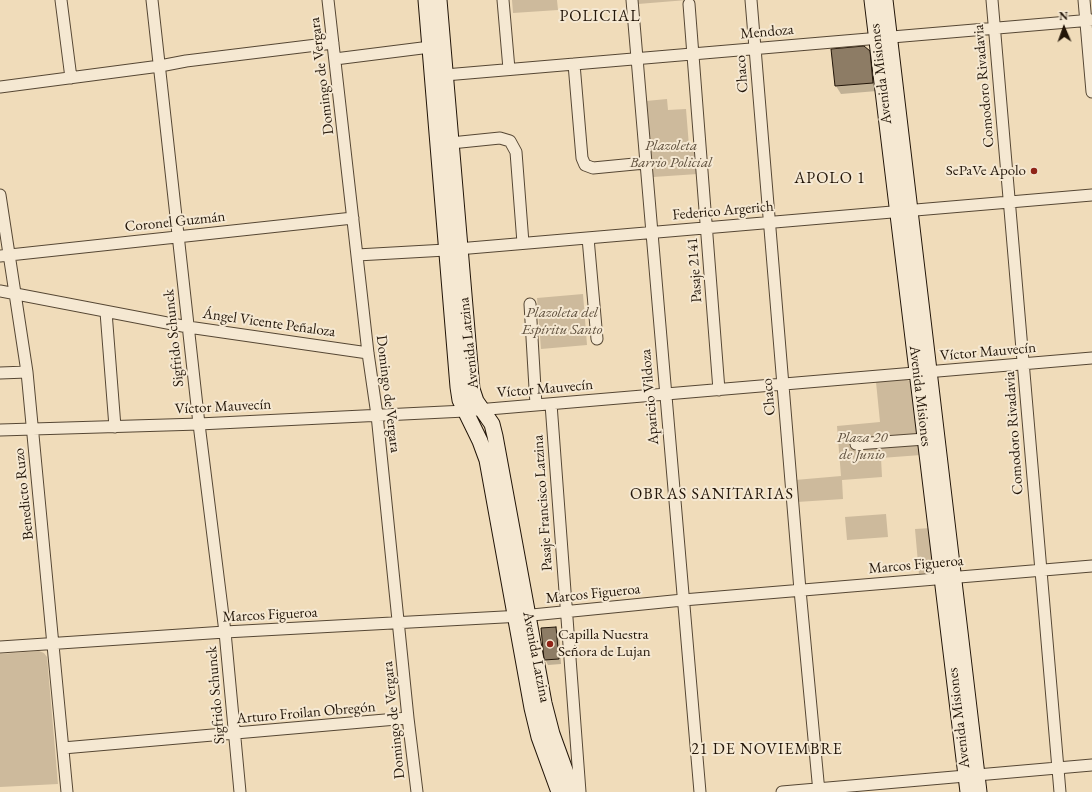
<!DOCTYPE html>
<meta charset="utf-8">
<style>
body{margin:0}
#map{position:relative;width:1092px;height:792px;overflow:hidden;background:#f0dcba;font-family:"EB Garamond",serif}
canvas{display:block}
.north{position:absolute;left:1044px;top:8px;width:40px;height:40px;-webkit-text-stroke:3px #f5e8d2;paint-order:stroke;rotate:358deg;font-size:11px;font-weight:700;line-height:16px;text-align:center;color:#221508}
.north::after{content:'';display:block;margin:auto;width:14px;height:18px;background:#221508;clip-path:polygon(50% 0,100% 100%,50% 72%,0 100%)}
</style>
<div id="map">
<canvas width="1092" height="792"></canvas>
<div class="north">N</div>
</div>
<script>
const context = document.querySelector('canvas').getContext('2d');
context.lineJoin = 'round';
function fill(path, color) {
  context.fillStyle = color;
  context.fill(path, 'evenodd');
}
function toPath(rows) {
  const path = new Path2D();
  for (const r of rows) {
    path.moveTo(r[0], r[1]);
    for (let i = 2; i < r.length; i += 2) path.lineTo(r[i], r[i + 1]);
  }
  return path;
}
function stroke(path, color, width, dash) {
  context.strokeStyle = color;
  context.lineWidth = width;
  context.lineCap = dash ? 'butt' : 'round';
  context.setLineDash(dash || []);
  context.stroke(path);
}
function write(font, color, halo, rows, align = 'center') {
  context.font = font + ' "EB Garamond",serif';
  context.lineWidth = 4;
  context.setLineDash([]);
  context.textBaseline = 'middle';
  context.strokeStyle = halo;
  context.fillStyle = color;
  for (const [text, x, y, turn = 0] of rows) {
    context.save();
    context.translate(x, y);
    context.rotate((+turn || 0) * Math.PI / 180);
    context.textAlign = isNaN(turn) ? turn : align;
    if (halo) context.strokeText(text, 0, 0);
    context.fillText(text, 0, 0);
    context.restore();
  }
}
fill(toPath([
 [512,0,557,0,558,10,513,13],
 [637,0,687,0,638,4],
 [667,99,668,110,686,109,689,146,696,149,698,174,653,177,646,101],
 [583,294,587,345,541,349,537,298],
 [904,379,910,381,913,386,921,455,881,458,882,477,842,480,843,499,797,502,795,480,841,476,837,426,880,422,876,382],
 [886,514,888,537,847,540,845,517],
 [931,528,934,571,919,574,915,529],
 [39,651,44,653,47,657,58,784,0,787,0,654]
]), '#cdba9c');
fill(toPath([
 [832,50,870,52,874,60,877,91,841,94,836,86],
 [556,628,559,634,561,664,548,665,545,659]
]), '#0003');
const building = toPath([
 [864,46,870,51,873,83,835,86,831,49,864,46],
 [556,627,559,659,544,660,541,628,556,627]
]);
fill(building, '#8d7c65');
stroke(building, '#221508', 1);
const street = toPath([
 [61,0,71,78],
 [152,0,199,424,225,632,240,792],
 [328,0,368,353,377,415,408,718,417,792],
 [503,0,509,69],
 [632,0,700,792],
 [751,0,800,590,819,792],
 [992,0,1060,792],
 [1084,0,1092,92],
 [689,4,719,390],
 [335,59,438,46],
 [574,64,582,158,585,165,593,168,645,163],
 [445,75,1092,20],
 [0,87,160,66,186,61,333,43],
 [451,143,500,138,510,141,516,152,523,243],
 [0,195,27,372,67,792],
 [588,238,597,339],
 [357,255,446,250,1092,195],
 [0,256,353,218],
 [0,291,188,327,368,353],
 [530,304,536,405],
 [106,312,115,427],
 [0,373,27,372],
 [551,404,580,792],
 [0,430,199,424,465,411,1092,358],
 [856,444,925,439],
 [0,647,225,632,522,616,683,600,1092,566],
 [63,748,408,718],
 [782,792,1092,765]
]);
const secondary = toPath([
 [426,0,458,387,460,400,480,441,487,460,532,708,539,737,559,792],
 [439,0,472,389,476,401,492,424,495,436,544,703,552,734,573,792],
 [872,0,968,792],
 [885,0,979,792]
]);
stroke(street, '#564734', 13);
stroke(secondary, '#221508', 17);
stroke(street, '#f5e8d2', 11);
stroke(secondary, '#f5e8d2', 15);
for (const [x, y, r, color] of [
 [1034,171,4,"#8f2418"],
 [550,644,4,"#8f2418"]
]) {
  const dot = new Path2D();
  dot.arc(x, y, r, 0, 2 * Math.PI);
  context.fillStyle = color;
  context.fill(dot);
  stroke(dot, '#f5e8d2', 1.5);
}
write('15px', '#221508', '#f5e8d2', [
 ["Mendoza",767,32,-5],
 ["Chaco",742,74,-94],
 ["Avenida Misiones",881,74,-97],
 ["Domingo de Vergara",322,76,-97],
 ["Comodoro Rivadavia",984,86,-95],
 ["Federico Argerich",723,211,-5],
 ["Coronel Guzmán",175,222,-6],
 ["Pasaje 2141",695,270,-94],
 ["Ángel Vicente Peñaloza",269,323,8],
 ["Sigfrido Schunck",174,338,-96],
 ["Avenida Latzina",469,343,-96],
 ["Víctor Mauvecín",988,352,-5],
 ["Víctor Mauvecín",545,389,-5],
 ["Domingo de Vergara",388,394,83],
 ["Avenida Misiones",920,396,83],
 ["Aparicio Vildoza",650,397,-95],
 ["Chaco",769,397,-95],
 ["Víctor Mauvecín",223,407,-3],
 ["Comodoro Rivadavia",1014,433,-94],
 ["Benedicto Ruzo",24,494,-96],
 ["Pasaje Francisco Latzina",543,503,-94],
 ["Marcos Figueroa",916,565,-5],
 ["Marcos Figueroa",593,594,-6],
 ["Marcos Figueroa",270,615,-3],
 ["Avenida Latzina",536,657,79],
 ["Sigfrido Schunck",216,695,-95],
 ["Arturo Froilan Obregón",306,713,-5],
 ["Avenida Misiones",959,718,-97],
 ["Domingo de Vergara",394,720,-96]
]);
write('italic 15px', '#5e4f3c', '#f5e8d2', [
 ["Plazoleta",671,146],
 ["Barrio Policial",671,163],
 ["Plazoleta del",562,313],
 ["Espíritu Santo",562,330],
 ["Plaza 20",862,438],
 ["de Junio",862,455]
]);
write('15px', '#221508', '#f5e8d2', [
 ["SePaVe Apolo",1026,171],
 ["Capilla Nuestra",558,635,"left"],
 ["Señora de Lujan",558,652,"left"]
], 'right');
context.letterSpacing = '1px';
write('16px', '#221508', '#f5e8d2', [
 ["POLICIAL",600,17],
 ["APOLO 1",830,179],
 ["OBRAS SANITARIAS",712,495],
 ["21 DE NOVIEMBRE",767,750]
]);
context.letterSpacing = '0px';
</script>
